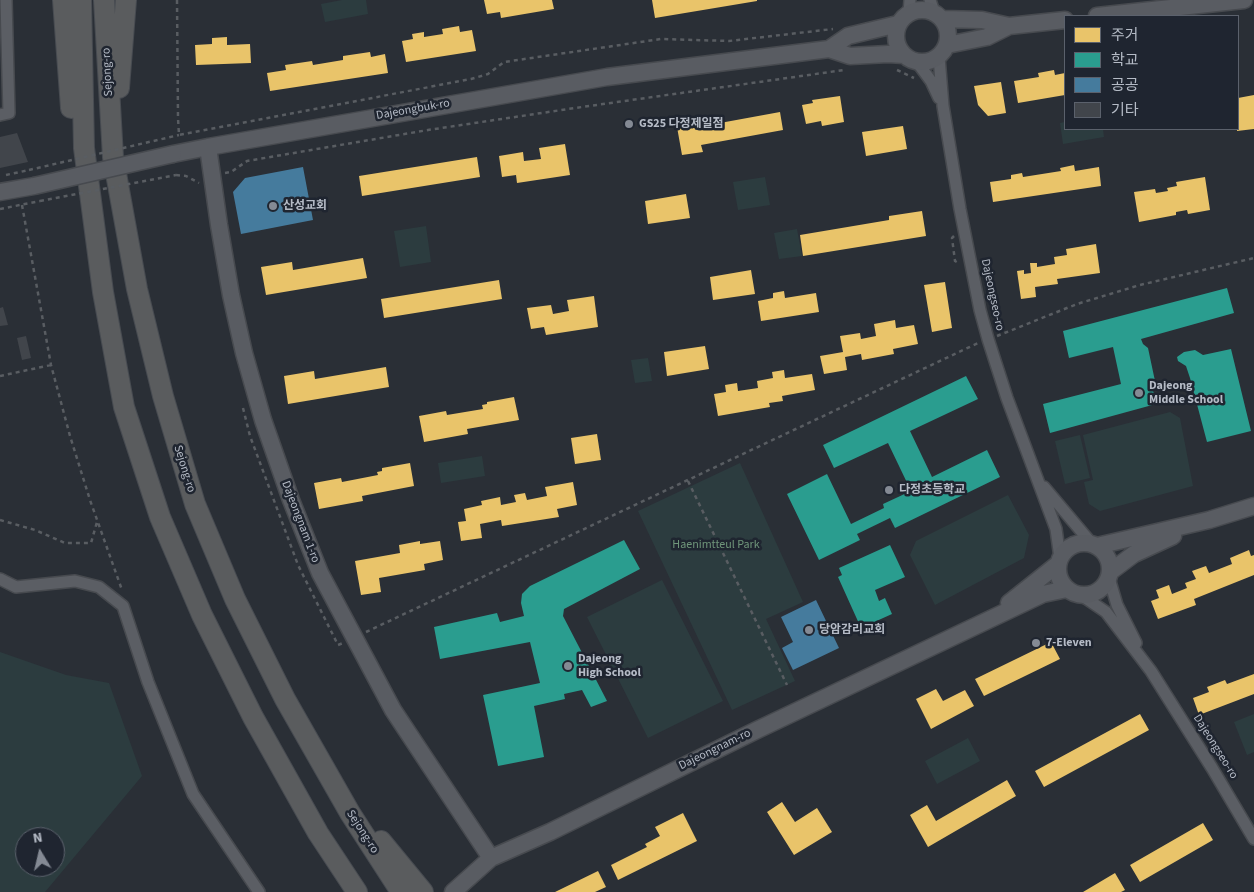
<!DOCTYPE html>
<meta charset="utf-8">
<style>
body{margin:0}
#map{position:relative;width:1254px;height:892px;overflow:hidden;background:#2a2f36;font-family:"Source Sans 3","Noto Sans KR",sans-serif}
canvas{display:block}
.legend{position:absolute;left:1064px;top:15px;width:175px;height:115px;box-sizing:border-box;background:#1f2530;border:1px solid #5b616c;margin:0;padding:6px 9px;list-style:none;font-size:15px;color:#b5bbc6}
.legend li{display:flex;align-items:center;gap:10px;height:25px}
.legend b{width:25px;border:1px solid #5b616c}
.north{position:absolute;left:15px;top:827px;width:50px;height:50px;box-sizing:border-box;background:#1f2530;border:1px solid #5b616c;border-radius:50%;rotate:351deg;font-size:14px;font-weight:700;line-height:20px;text-align:center;color:#b5bbc6}
.north::after{content:'';display:block;margin:auto;width:18px;height:22px;background:#848a94;clip-path:polygon(50% 0,100% 100%,50% 72%,0 100%)}
</style>
<div id="map">
<canvas width="1254" height="892"></canvas>
<ul class="legend">
<li><b style="height:14px;background:#e9c46a"></b>주거</li>
<li><b style="height:14px;background:#2a9d8f"></b>학교</li>
<li><b style="height:14px;background:#457b9d"></b>공공</li>
<li><b style="height:14px;background:#41454b"></b>기타</li>
</ul>
<div class="north">N</div>
</div>
<script>
const context = document.querySelector('canvas').getContext('2d');
context.lineJoin = 'round';
function fill(path, color) {
  context.fillStyle = color;
  context.fill(path, 'evenodd');
}
function toPath(rows) {
  const path = new Path2D();
  for (const r of rows) {
    if (r.length === 3) {
      path.moveTo(r[0] + r[2], r[1]);
      path.arc(r[0], r[1], r[2], 0, 2 * Math.PI);
      continue;
    }
    path.moveTo(r[0], r[1]);
    for (let i = 2; i < r.length; i += 2) path.lineTo(r[i], r[i + 1]);
  }
  return path;
}
function stroke(path, color, width, dash) {
  context.strokeStyle = color;
  context.lineWidth = width;
  context.lineCap = dash ? 'butt' : 'round';
  context.setLineDash(dash || []);
  context.stroke(path);
}
function write(font, color, halo, rows, align = 'center') {
  context.font = font + ' "Source Sans 3","Noto Sans KR",sans-serif';
  context.lineWidth = 5;
  context.setLineDash([]);
  context.textBaseline = 'middle';
  context.strokeStyle = halo;
  context.fillStyle = color;
  for (const [text, x, y, turn = 0] of rows) {
    context.save();
    context.translate(x, y);
    context.rotate((+turn || 0) * Math.PI / 180);
    context.textAlign = isNaN(turn) ? turn : align;
    if (halo) context.strokeText(text, 0, 0);
    context.fillText(text, 0, 0);
    context.restore();
  }
}
fill(toPath([
 [342,0,366,0,368,14,325,22,321,4],
 [1065,122,1065,129,1103,129,1104,137,1063,144,1060,123],
 [765,177,770,205,738,210,733,182],
 [426,226,431,262,400,267,394,231],
 [797,229,802,256,779,259,774,233],
 [648,358,652,381,635,383,631,360],
 [1170,412,1180,418,1193,486,1100,511,1089,504,1084,482,1093,480,1083,435],
 [1080,435,1090,478,1065,484,1055,441],
 [482,456,485,476,441,483,438,463],
 [740,463,803,602,766,619,795,681,732,710,638,511],
 [1008,495,1029,535,1024,558,935,605,910,555,916,541],
 [662,580,723,701,648,738,587,617],
 [0,652,66,675,109,683,142,776,45,892,0,892],
 [25,837,55,837,55,867,25,867],
 [1254,714,1254,752,1247,755,1234,722],
 [968,738,980,761,937,784,925,761]
]), '#2c3c3f');
fill(toPath([
 [484,0,552,0,554,9,501,18,500,12,487,14],
 [652,0,757,0,757,1,655,18],
 [459,26,460,32,472,30,476,51,406,62,402,41,413,39,412,34,424,32,424,37,443,34,442,29],
 [227,37,227,45,250,44,251,63,196,65,195,45,212,44,212,38],
 [370,52,371,57,385,54,388,73,270,91,267,73,286,70,285,65,312,61,313,65,343,60,343,56],
 [1054,70,1055,75,1065,73,1065,95,1018,103,1014,81,1039,77,1038,73],
 [1001,82,1006,113,988,116,978,105,974,86],
 [1254,95,1254,129,1237,131,1238,98],
 [840,96,844,122,822,126,821,121,806,124,802,105,813,103,812,100],
 [780,112,783,130,701,145,703,152,682,155,677,127,709,122,709,125],
 [903,126,907,149,866,156,862,132],
 [565,144,570,175,517,183,516,175,502,177,499,156,523,152,524,161,541,159,539,148],
 [477,157,480,177,362,196,359,176],
 [1074,165,1075,171,1099,167,1101,186,993,202,990,182,1011,179,1011,175,1022,173,1023,177,1061,171,1060,168],
 [1205,177,1210,210,1188,214,1187,210,1176,212,1176,215,1139,222,1134,192,1155,189,1156,193,1168,191,1167,188,1177,186,1176,182],
 [686,194,690,218,648,224,645,201],
 [922,211,926,236,803,256,800,235,889,220,889,216],
 [1096,244,1100,273,1057,279,1058,284,1035,287,1036,297,1021,299,1017,271,1024,270,1024,274,1031,273,1030,263,1037,263,1037,267,1055,264,1054,257,1067,255,1066,249],
 [363,258,367,278,266,295,261,267,292,262,293,270],
 [751,270,755,294,713,300,710,277],
 [499,280,502,299,384,318,381,299],
 [945,282,952,328,932,332,924,285],
 [784,291,785,298,816,293,819,312,761,321,758,301,773,298,773,293],
 [594,296,598,327,546,335,544,327,531,329,527,308,551,305,553,314,569,311,567,300],
 [895,320,896,328,914,325,918,344,893,349,894,354,862,360,861,354,845,357,847,370,824,374,820,356,843,352,840,336,860,333,861,339,876,336,874,324],
 [705,346,709,369,667,376,664,352],
 [386,367,389,387,288,404,284,376,314,371,315,379],
 [784,370,785,378,812,374,815,390,782,396,783,401,769,403,770,407,718,416,714,394,726,392,725,385,737,383,738,391,758,388,757,381,773,378,772,372],
 [514,397,519,420,467,429,468,434,424,442,419,416,446,411,447,415,483,409,482,405,487,404,487,402],
 [597,434,601,460,575,464,571,438],
 [410,463,414,486,362,496,363,501,319,509,314,483,341,478,342,482,378,475,377,472,382,471,382,468],
 [573,482,577,505,557,509,559,517,502,526,501,520,480,524,482,538,461,541,458,522,466,521,464,509,482,505,481,501,500,497,501,505,516,502,514,495,525,493,527,500,547,496,545,487],
 [420,541,420,544,440,541,443,560,424,564,425,570,379,578,381,592,361,595,355,561,400,553,399,545],
 [1249,550,1251,556,1254,555,1254,575,1194,599,1196,605,1158,619,1151,601,1159,598,1156,590,1169,585,1172,594,1187,588,1185,583,1196,579,1192,571,1206,566,1209,573,1232,564,1230,558],
 [1051,642,1060,659,984,696,975,679],
 [1254,674,1254,694,1199,715,1193,698,1209,692,1207,687,1225,680,1227,684],
 [936,689,943,701,965,690,974,706,931,729,916,699],
 [1140,714,1149,730,1044,787,1035,771],
 [1007,780,1016,796,928,847,910,815,927,805,936,821],
 [782,802,795,822,817,808,832,832,794,855,767,812],
 [683,813,697,841,618,880,611,865,647,847,645,844,660,836,655,827],
 [1203,823,1213,840,1140,882,1130,865],
 [598,871,606,887,595,892,555,892],
 [1115,873,1125,890,1121,892,1083,892]
]), '#e9c46a');
fill(toPath([
 [1227,288,1234,313,1141,339,1143,344,1148,348,1155,381,1152,386,1156,404,1050,433,1043,404,1121,384,1113,347,1069,358,1063,331],
 [1231,349,1251,431,1207,442,1190,378,1186,366,1178,361,1177,357,1184,352,1195,350,1203,355],
 [966,376,978,399,910,431,932,477,987,450,1000,477,895,528,890,518,857,534,860,540,819,560,787,494,827,474,851,524,884,508,883,504,911,491,888,443,834,468,823,445],
 [624,540,640,569,564,609,563,616,607,701,591,707,582,690,564,694,565,699,534,706,544,757,498,766,483,695,540,683,530,642,440,659,434,627,497,613,500,622,524,616,521,603,522,594,530,586],
 [890,545,905,577,875,590,879,601,885,598,892,614,861,628,838,577,842,575,839,568]
]), '#2a9d8f');
fill(toPath([
 [303,167,313,220,241,234,233,192,245,178],
 [816,600,839,648,793,670,782,648,793,642,781,617]
]), '#457b9d');
fill(toPath([
 [17,133,28,162,0,168,0,137],
 [3,307,8,325,0,326,0,308],
 [26,336,31,358,22,360,17,338]
]), '#41454b');
const street = toPath([
 [930,0,934,12],
 [909,13,910,0],
 [939,57,943,106,960,209,980,310,988,339,1007,398,1056,529,1060,558],
 [917,62,931,81,939,98],
 [0,115,9,113,6,0],
 [1044,487,1092,544],
 [1109,578,1117,605,1136,643],
 [0,579,16,587,75,581,99,587,123,606,148,682,193,794,259,892],
 [1081,595,1106,612,1151,671,1212,768,1254,839]
]);
const secondary = toPath([
 [922,36,26],
 [1097,16,1244,0],
 [943,19,982,20,1009,26,1065,20],
 [947,45,987,37,1009,26],
 [829,49,848,36,898,24],
 [208,147,219,225,231,295,244,353,263,420,291,500,320,573,393,710,491,858],
 [173,154,208,147,607,77,829,49,850,56,888,54,904,55],
 [0,192,34,186],
 [1084,569,26],
 [1097,546,1209,520,1254,506],
 [1110,572,1134,554,1173,536],
 [1009,603,1058,564],
 [453,892,491,858,550,832,757,730,1043,594,1067,589]
]);
const highway = toPath([
 [63,0,71,108],
 [81,0,84,148,103,292,124,407,160,517,202,615,253,717,318,833,357,892],
 [104,0,113,157,137,289,163,396,195,504,235,599,285,699,350,813,401,892],
 [119,88,126,0],
 [381,841,423,892]
]);
stroke(street, '#474a4f', 14);
stroke(secondary, '#474a4f', 19);
stroke(highway, '#474b51', 22);
stroke(toPath([
 [177,0,178,118,179,135,471,79,488,74,504,62,661,39,729,41,833,29],
 [897,70,914,78],
 [225,173,231,172,247,161,428,130,575,108,844,70],
 [6,175,29,170],
 [176,175,186,176,199,183],
 [22,205,51,365,70,436,90,500,122,590],
 [0,209,40,201],
 [954,236,952,238,955,261,960,264],
 [997,336,1077,304,1140,285,1254,258],
 [0,376,51,365],
 [243,408,250,436,298,565,338,645,343,643],
 [688,481,787,685],
 [0,520,35,530,65,543,91,543,97,522],
 [366,632,978,343]
]), '#595d62', 2.5, [4, 4]);
stroke(street, '#5b5e64', 11);
stroke(secondary, '#595c62', 16);
stroke(highway, '#5a5c5e', 20);
const secondaryBridge = toPath([
 [34,186,173,154]
]);
stroke(secondaryBridge, '#474a4f', 19, []);
stroke(toPath([
 [29,170,179,135],
 [40,201,176,175]
]), '#595d62', 2.5, [4, 4]);
stroke(secondaryBridge, '#595c62', 16);
for (const [x, y, r, color] of [
 [629,124,5,"#848a94"],
 [273,206,5,"#848a94"],
 [1139,393,5,"#848a94"],
 [889,490,5,"#848a94"],
 [809,630,5,"#848a94"],
 [1036,643,5,"#848a94"],
 [568,666,5,"#848a94"]
]) {
  const dot = new Path2D();
  dot.arc(x, y, r, 0, 2 * Math.PI);
  context.fillStyle = color;
  context.fill(dot);
  stroke(dot, '#1f2530', 2);
}
write('12px', '#b5bbc6', '#1f2530', [
 ["Sejong-ro",108,72,-93],
 ["Dajeongbuk-ro",413,110,-10],
 ["Dajeongseo-ro",992,295,78],
 ["Sejong-ro",184,469,73],
 ["Dajeongnam 1-ro",300,522,69],
 ["Dajeongseo-ro",1215,747,58],
 ["Dajeongnam-ro",715,750,-26],
 ["Sejong-ro",362,832,57]
]);
write('bold 12px', '#b5bbc6', '#1f2530', [
 ["GS25 다정제일점",639,124],
 ["산성교회",283,206],
 ["Dajeong",1149,386],
 ["Middle School",1149,400],
 ["다정초등학교",899,490],
 ["당암감리교회",819,630],
 ["7-Eleven",1046,643],
 ["Dajeong",578,659],
 ["High School",578,673]
], 'left');
write('12px', '#6f957a', '#1f2530', [
 ["Haenimtteul Park",716,545]
]);
</script>
